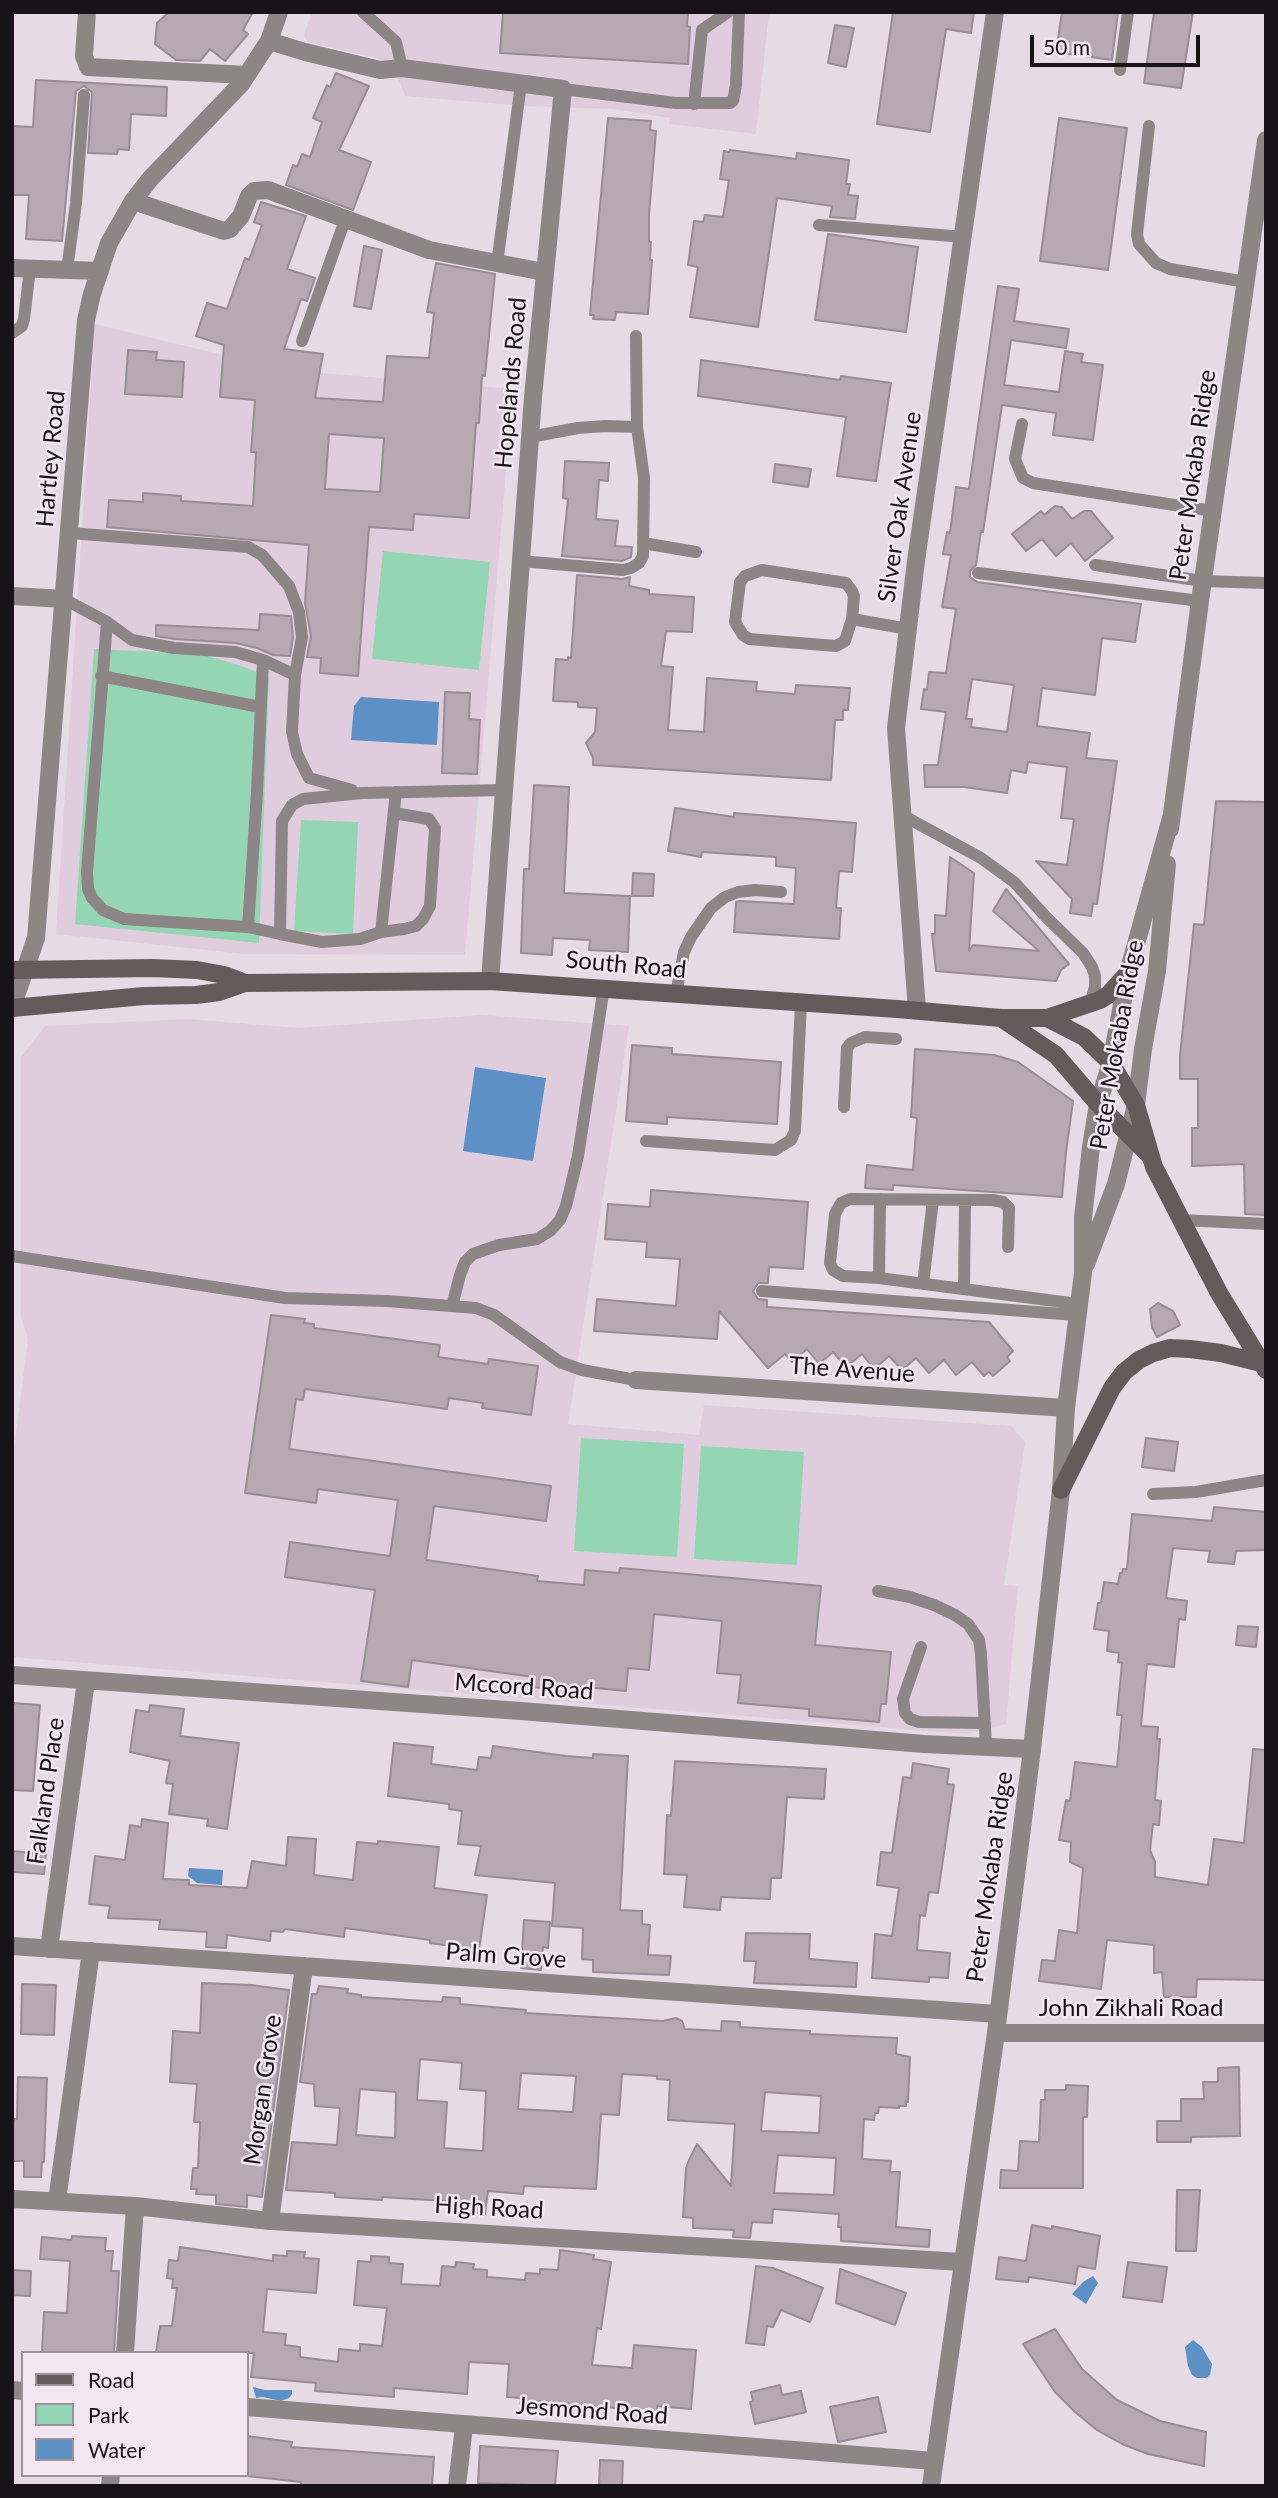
<!DOCTYPE html>
<style>
body{margin:0}
#map{position:relative;width:1278px;height:2498px;overflow:hidden;background:#e6dae5;font-family:Lato,sans-serif}
canvas{display:block}
.frame{position:absolute;inset:0;border:14px solid #171317;pointer-events:none}
.legend{position:absolute;left:21px;top:2351px;width:228px;height:126px;box-sizing:border-box;background:#f3e7f2;border:2px solid #9b929a;margin:0;padding:9px 12px;list-style:none;font-size:21px;color:#171317}
.legend li{display:flex;align-items:center;gap:14px;height:35px}
.legend b{width:35px;border:2px solid #9b929a}
.scale{position:absolute;left:1030px;top:35px;width:170px;height:32px;box-sizing:border-box;border:4px solid #171317;border-top:0;padding-left:9px;font-size:21px;line-height:24px;white-space:nowrap;color:#171317;-webkit-text-stroke:5px #f3e7f2;paint-order:stroke}
</style>
<div id="map">
<canvas width="1278" height="2498"></canvas>
<div class="frame"></div>
<ul class="legend">
<li><b style="height:9px;background:#665b5c"></b>Road</li>
<li><b style="height:19px;background:#94d6b4"></b>Park</li>
<li><b style="height:19px;background:#5d90c4"></b>Water</li>
</ul>
<div class="scale">50 m</div>
</div>
<script>
const context = document.querySelector('canvas').getContext('2d');
context.lineJoin = 'round';
function fill(path, color) {
  context.fillStyle = color;
  context.fill(path, 'evenodd');
}
function toPath(rows) {
  const path = new Path2D();
  for (const r of rows) {
    path.moveTo(r[0], r[1]);
    for (let i = 2; i < r.length; i += 2) path.lineTo(r[i], r[i + 1]);
  }
  return path;
}
function stroke(path, color, width, dash) {
  context.strokeStyle = color;
  context.lineWidth = width;
  context.lineCap = dash ? 'butt' : 'round';
  context.setLineDash(dash || []);
  context.stroke(path);
}
function write(font, color, halo, rows, align = 'center') {
  context.font = font + ' Lato,sans-serif';
  context.lineWidth = 5;
  context.setLineDash([]);
  context.textBaseline = 'middle';
  context.strokeStyle = halo;
  context.fillStyle = color;
  for (const [text, x, y, turn = 0] of rows) {
    context.save();
    context.translate(x, y);
    context.rotate((+turn || 0) * Math.PI / 180);
    context.textAlign = isNaN(turn) ? turn : align;
    if (halo) context.strokeText(text, 0, 0);
    context.fillText(text, 0, 0);
    context.restore();
  }
}
fill(toPath([
 [312,12,769,12,756,134,669,124,670,118,613,109,524,106,405,96,392,62,308,42,305,39,304,35],
 [95,324,285,370,513,389,465,955,244,954,56,934],
 [482,1015,629,1026,568,1424,699,1435,704,1405,1011,1426,1025,1442,1004,1585,1018,1586,1006,1724,966,1734,12,1657,12,1466,28,1339,21,1317,21,1057,45,1026,188,1019,298,1028]
]), '#dfcddd');
fill(toPath([
 [383,551,490,562,479,670,372,659],
 [94,649,200,654,242,666,269,677,259,943,75,924],
 [301,820,358,822,353,934,294,931],
 [581,1438,684,1444,677,1557,574,1551],
 [701,1446,804,1452,797,1565,694,1559]
]), '#94d6b4');
fill(toPath([
 [361,697,439,702,437,745,351,740,354,706],
 [475,1067,546,1078,533,1161,463,1151],
 [189,1868,223,1870,222,1885,197,1883,188,1876],
 [1093,2276,1098,2283,1086,2304,1072,2294,1083,2282],
 [1193,2340,1202,2347,1212,2364,1210,2375,1206,2378,1197,2378,1192,2375,1188,2366,1185,2347],
 [253,2387,265,2390,292,2390,292,2394,289,2398,281,2401,263,2397,256,2398]
]), '#5d90c4');
const building = toPath([
 [169,12,253,12,243,30,248,34,225,61,210,49,200,61,176,60,155,44,157,23,169,12],
 [503,12,688,12,687,26,690,27,688,64,500,53,503,12],
 [893,12,974,12,971,33,946,29,930,132,877,124,893,12],
 [1062,12,1118,12,1112,60,1056,52,1062,12],
 [1154,12,1193,12,1181,88,1144,83,1154,12],
 [835,25,854,28,846,67,828,63,835,25],
 [336,73,369,86,339,150,371,162,353,210,286,185,293,165,297,167,302,154,310,157,322,122,313,118,327,85,330,87,336,73],
 [36,80,167,87,166,116,131,114,129,150,118,149,117,154,88,153,92,92,84,86,76,91,62,241,26,239,29,195,12,195,12,126,33,127,36,80],
 [608,118,651,121,650,130,656,131,649,215,649,242,651,242,650,260,652,260,648,314,616,312,615,320,593,319,594,315,590,315,608,118],
 [1059,118,1127,128,1108,270,1040,261,1059,118],
 [730,150,796,159,797,153,849,160,846,184,850,184,848,195,858,196,855,219,830,217,832,206,777,198,758,327,690,317,698,267,688,265,694,221,703,222,705,215,723,217,729,180,720,179,724,151,729,152,730,150],
 [261,202,306,216,287,269,315,278,307,301,301,299,284,349,323,354,315,398,383,402,387,356,429,358,434,313,427,312,436,263,495,274,485,376,482,375,479,423,476,423,469,518,414,514,413,530,369,527,358,676,320,673,321,658,307,657,311,636,305,603,309,545,107,527,109,500,143,502,143,493,181,496,181,501,253,506,256,452,251,452,255,400,220,397,224,345,196,336,207,303,227,309,245,258,249,260,262,225,254,222,261,202],
 [329,434,384,438,380,492,325,489,329,434],
 [828,234,918,247,906,332,815,320,828,234],
 [364,246,382,250,371,309,354,306,364,246],
 [998,286,1019,289,1014,321,1069,329,1066,348,1011,340,1004,385,1059,392,1065,351,1083,354,1081,362,1103,365,1093,440,1053,435,1056,413,1002,405,983,532,981,531,976,565,970,571,970,577,977,582,1141,604,1135,642,1102,638,1095,695,1042,688,1037,726,1090,733,1086,758,1117,761,1097,904,1093,903,1091,916,1070,913,1072,899,1036,861,1067,865,1074,819,1061,818,1067,767,1028,762,1026,773,1011,770,1007,793,964,787,925,787,924,765,938,765,946,712,921,709,924,689,927,690,929,672,946,673,956,609,942,607,951,555,943,554,947,532,950,533,956,487,969,489,998,286],
 [972,679,1014,685,1007,732,971,727,972,719,966,719,972,679],
 [128,350,157,352,156,360,184,362,182,397,125,394,128,350],
 [701,360,840,380,841,376,891,383,876,481,837,476,846,417,698,396,701,360],
 [565,461,609,463,608,481,599,480,596,519,618,521,615,546,632,547,631,557,622,561,562,556,568,499,563,498,565,461],
 [775,464,811,469,808,487,773,482,775,464],
 [1055,506,1062,507,1072,519,1084,511,1091,511,1113,538,1085,561,1071,543,1056,556,1042,539,1026,551,1012,534,1041,511,1044,515,1055,506],
 [577,575,622,579,630,577,629,586,649,590,649,594,694,597,692,632,666,631,661,666,673,667,668,730,704,732,707,678,757,682,756,691,795,694,796,685,850,688,848,710,843,710,843,720,835,720,831,780,593,765,593,758,586,743,595,732,597,708,578,707,578,702,553,701,556,659,568,660,568,657,571,658,577,575],
 [260,614,291,616,293,637,290,656,273,655,257,648,236,643,175,639,156,636,156,625,259,630,260,614],
 [445,692,470,693,469,719,480,720,477,774,442,773,445,692],
 [534,785,569,787,564,893,630,896,628,952,589,950,590,940,553,938,552,955,521,953,524,869,529,869,534,785],
 [1216,801,1266,802,1266,1215,1245,1214,1244,1164,1192,1166,1192,1128,1198,1128,1198,1079,1180,1079,1180,1055,1194,924,1204,925,1216,801],
 [675,808,734,817,734,813,856,823,852,872,839,871,836,908,841,908,839,939,734,932,736,902,740,901,794,904,796,868,776,866,776,857,702,852,701,857,668,851,675,808],
 [950,857,974,873,969,951,973,945,1039,951,993,911,1006,889,1069,964,1061,970,1056,981,936,971,932,934,935,934,935,915,946,916,950,857],
 [633,873,654,874,653,896,632,896,633,873],
 [632,1045,672,1048,672,1054,781,1062,777,1124,667,1117,667,1124,626,1121,632,1045],
 [915,1049,994,1055,1018,1062,1073,1101,1066,1152,1062,1197,893,1185,893,1190,865,1188,867,1165,913,1170,917,1118,911,1117,915,1049],
 [651,1190,808,1202,803,1269,769,1267,768,1283,758,1283,753,1291,758,1299,767,1300,767,1307,989,1322,1013,1351,1007,1357,1010,1361,993,1376,989,1372,984,1376,972,1362,956,1375,944,1360,929,1373,916,1358,902,1370,889,1356,874,1369,862,1354,846,1367,833,1352,819,1364,807,1349,792,1362,785,1354,768,1368,719,1311,717,1339,594,1331,597,1299,676,1306,680,1259,646,1257,647,1242,605,1239,608,1204,650,1207,651,1190],
 [1158,1303,1173,1311,1180,1325,1157,1337,1152,1327,1150,1309,1158,1303],
 [271,1315,305,1319,304,1323,314,1324,314,1328,440,1345,438,1357,488,1364,489,1359,538,1366,531,1415,482,1408,483,1403,449,1398,447,1409,305,1389,303,1400,296,1399,289,1449,551,1486,546,1521,434,1506,426,1560,538,1576,537,1581,584,1585,585,1570,619,1573,620,1568,821,1586,815,1645,891,1652,886,1704,881,1704,879,1722,809,1716,809,1709,738,1703,741,1675,717,1673,722,1621,654,1614,649,1670,628,1668,626,1691,554,1684,553,1689,532,1687,533,1677,412,1660,408,1687,361,1681,375,1590,285,1577,290,1542,390,1556,398,1500,318,1489,316,1503,245,1493,271,1315],
 [1146,1438,1178,1442,1174,1471,1142,1467,1146,1438],
 [1214,1507,1266,1512,1266,1550,1236,1551,1234,1564,1208,1562,1210,1551,1173,1548,1166,1598,1187,1601,1185,1620,1179,1619,1174,1667,1147,1664,1141,1726,1158,1727,1157,1739,1160,1739,1155,1800,1161,1801,1159,1825,1153,1824,1150,1850,1155,1862,1155,1877,1208,1885,1214,1839,1244,1843,1253,1749,1266,1750,1266,1980,1197,1979,1196,1997,1164,1997,1162,1972,1154,1973,1154,1945,1107,1940,1101,1989,1039,1981,1042,1960,1055,1961,1059,1930,1077,1933,1083,1868,1070,1862,1071,1842,1059,1840,1066,1800,1070,1801,1075,1762,1117,1767,1122,1715,1117,1715,1122,1663,1118,1662,1119,1653,1107,1651,1109,1631,1094,1629,1098,1603,1101,1603,1104,1582,1118,1584,1120,1573,1122,1573,1123,1569,1127,1569,1132,1514,1212,1521,1214,1507],
 [1238,1626,1258,1627,1256,1647,1236,1645,1238,1626],
 [12,1703,40,1705,33,1791,12,1790,12,1703],
 [150,1705,184,1709,180,1736,239,1743,227,1829,207,1826,208,1819,169,1814,173,1784,166,1783,170,1761,130,1752,136,1710,149,1712,150,1705],
 [394,1743,433,1747,431,1764,477,1770,479,1757,491,1758,493,1746,566,1756,593,1758,593,1754,628,1756,620,1910,642,1911,642,1924,650,1925,648,1955,671,1956,669,1975,593,1972,593,1960,582,1959,583,1928,552,1926,555,1883,475,1875,481,1846,458,1844,462,1811,449,1809,449,1804,388,1796,394,1743],
 [675,1761,826,1769,824,1799,787,1797,781,1878,771,1878,770,1899,721,1897,720,1910,684,1907,687,1875,664,1874,667,1815,671,1816,675,1761],
 [913,1763,949,1769,947,1784,954,1785,938,1893,929,1892,925,1916,920,1915,917,1950,950,1953,948,1978,929,1977,929,1982,872,1978,875,1934,892,1936,899,1888,877,1885,881,1852,892,1853,903,1777,911,1778,913,1763],
 [142,1819,168,1823,163,1879,189,1880,189,1885,247,1888,252,1861,286,1866,288,1837,316,1839,314,1875,353,1880,357,1842,378,1844,378,1841,439,1847,434,1888,487,1895,479,1950,430,1943,430,1940,345,1928,344,1937,285,1929,283,1932,271,1931,270,1941,227,1935,226,1948,206,1947,207,1932,159,1929,160,1920,108,1918,110,1906,89,1904,95,1856,125,1860,130,1825,141,1827,142,1819],
 [12,1851,46,1854,44,1874,12,1872,12,1851],
 [524,1920,550,1922,548,1948,543,1947,541,1970,521,1968,524,1920],
 [746,1933,810,1934,809,1959,857,1963,856,1987,754,1983,756,1961,744,1961,746,1933],
 [202,1983,251,1985,289,1990,262,2197,247,2195,247,2207,216,2204,216,2195,196,2194,197,2189,191,2189,193,2168,198,2168,200,2122,194,2122,197,2084,170,2082,173,2031,200,2033,202,1983],
 [22,1984,56,1985,54,2035,21,2034,22,1984],
 [319,1986,348,1989,347,1993,361,1995,361,1997,442,2002,443,1997,460,1998,460,2004,526,2010,525,2013,663,2021,676,2018,682,2021,685,2029,721,2031,722,2021,740,2022,740,2027,810,2031,810,2034,897,2038,896,2054,910,2057,908,2102,906,2101,906,2106,899,2106,899,2108,879,2107,878,2113,875,2113,874,2120,864,2119,862,2159,891,2161,890,2172,900,2172,896,2227,930,2230,929,2247,841,2241,841,2227,838,2227,839,2214,773,2209,772,2223,752,2222,750,2238,733,2237,734,2230,693,2228,693,2218,683,2217,686,2168,689,2160,697,2144,731,2186,735,2124,668,2120,670,2080,657,2079,657,2076,622,2074,619,2115,601,2114,596,2189,524,2186,523,2194,488,2191,485,2214,460,2211,461,2202,382,2197,382,2200,335,2197,335,2193,286,2190,292,2142,337,2145,340,2108,315,2106,314,2084,300,2082,312,1994,317,1994,319,1986],
 [420,2059,462,2063,460,2089,486,2091,483,2151,444,2148,447,2102,417,2100,420,2059],
 [521,2073,576,2076,573,2112,518,2109,521,2073],
 [360,2089,396,2092,395,2138,356,2135,360,2089],
 [765,2092,821,2096,819,2133,761,2131,765,2092],
 [778,2155,836,2158,834,2195,774,2193,778,2155],
 [1239,2067,1240,2136,1191,2137,1191,2142,1157,2142,1157,2121,1181,2121,1181,2099,1204,2099,1203,2082,1218,2082,1218,2068,1239,2067],
 [18,2077,47,2078,44,2162,42,2162,41,2177,24,2177,24,2161,12,2161,12,2126,14,2119,17,2119,18,2077],
 [1066,2085,1088,2086,1087,2117,1083,2117,1083,2188,1000,2188,1001,2170,1018,2171,1020,2141,1039,2142,1041,2100,1045,2100,1045,2090,1066,2090,1066,2085],
 [1177,2190,1200,2190,1196,2251,1176,2251,1177,2190],
 [1032,2225,1052,2229,1052,2226,1100,2236,1095,2269,1078,2266,1075,2284,1029,2277,1028,2282,996,2279,999,2257,1026,2261,1032,2225],
 [72,2236,106,2238,105,2251,113,2251,111,2271,119,2271,114,2353,42,2353,44,2312,67,2313,70,2261,40,2259,42,2237,71,2240,72,2236],
 [180,2247,273,2261,273,2255,287,2256,287,2251,305,2252,304,2258,319,2259,316,2293,267,2289,263,2332,286,2334,285,2345,300,2347,300,2357,338,2362,339,2349,360,2351,360,2344,382,2346,387,2308,354,2305,358,2261,371,2262,371,2256,389,2257,389,2263,403,2264,401,2284,440,2286,442,2266,455,2267,456,2262,474,2264,473,2269,487,2270,487,2277,525,2280,526,2273,540,2274,540,2269,558,2270,560,2250,594,2255,593,2259,611,2262,601,2329,597,2328,592,2365,632,2368,634,2345,696,2350,691,2409,657,2406,656,2423,637,2421,638,2410,539,2401,538,2405,520,2404,521,2398,507,2397,509,2364,469,2362,467,2394,394,2388,394,2397,315,2391,316,2383,251,2377,254,2353,156,2353,160,2326,172,2326,177,2288,172,2288,173,2279,167,2278,169,2260,178,2261,180,2247],
 [1128,2262,1167,2267,1162,2302,1123,2297,1128,2262],
 [756,2266,773,2268,823,2288,810,2322,781,2310,773,2327,767,2326,764,2345,746,2343,756,2266],
 [840,2269,906,2293,895,2325,836,2303,840,2269],
 [12,2270,31,2271,30,2296,12,2295,12,2270],
 [1055,2329,1082,2369,1117,2400,1160,2421,1206,2432,1204,2466,1148,2454,1122,2444,1097,2430,1075,2412,1055,2392,1023,2344,1055,2329],
 [780,2385,782,2395,801,2391,806,2412,755,2424,750,2402,753,2401,751,2392,780,2385],
 [878,2397,886,2432,838,2442,830,2407,878,2397],
 [247,2436,292,2442,291,2447,434,2457,432,2486,301,2486,301,2482,247,2476,247,2436],
 [480,2446,558,2451,555,2486,478,2483,480,2446],
 [600,2460,623,2461,622,2486,599,2486,600,2460]
]);
fill(building, '#b6a9b3');
stroke(building, '#988c95', 2);
stroke(toPath([
 [363,12,396,42,402,68],
 [1120,70,1128,12],
 [563,89,676,103,730,103,733,101,736,85,739,12],
 [694,104,702,30,728,12],
 [1149,126,1137,234,1139,244,1156,263,1170,269,1246,282],
 [819,225,964,237],
 [497,264,521,84],
 [67,270,76,203,84,95],
 [12,333,22,326,24,319,30,268],
 [302,341,345,220],
 [1022,424,1015,459,1023,478,1033,483,1213,511],
 [530,437,578,428,605,426,637,427,636,336],
 [70,533,248,547,262,555,289,586,299,612,302,637,295,675,292,732,297,754,309,778,352,790],
 [643,543,696,552],
 [521,561,623,570,631,568,639,563,643,556,644,478,637,427],
 [1095,565,1203,581,1266,583],
 [762,570,846,583,852,591,854,596,852,619,845,641,836,646,749,639,743,635,735,622,740,582,745,576,762,570],
 [978,573,1200,601],
 [64,599,107,622,132,640,174,648,235,652,263,660,295,675],
 [852,619,908,629],
 [107,622,87,872,88,889,92,898,103,910,124,919,248,927,280,934],
 [101,676,260,707],
 [394,813,429,819,435,828,430,906,423,919,416,926,404,929,381,932,360,939,322,942,280,934,282,821,292,805,303,799,362,793,504,790],
 [902,815,981,858,1014,882,1047,918,1083,953,1092,967,1095,976,1095,987,1090,1004],
 [248,927,257,793,263,660],
 [381,932,396,792],
 [676,994,684,952,691,937,711,908,725,897,738,892,755,890,781,892],
 [844,1107,847,1048,851,1043,865,1037,896,1039],
 [646,1141,775,1150,791,1140,795,1131,801,1002],
 [1181,1220,1266,1224],
 [1008,1247,1009,1208,1003,1202,992,1200,850,1199,841,1203,835,1214,830,1263,833,1270,843,1276,879,1278,1078,1304],
 [12,1256,285,1298,387,1301,476,1308,494,1315,560,1362,582,1370,636,1380],
 [879,1278,880,1199],
 [923,1284,933,1200],
 [964,1289,965,1200],
 [762,1291,1076,1315],
 [452,1306,460,1275,465,1262,473,1254,499,1245,537,1239,550,1231,560,1220,566,1206,578,1156,604,987],
 [1153,1494,1196,1492,1266,1480],
 [878,1591,910,1597,934,1605,955,1615,968,1624,979,1640,981,1654,986,1746],
 [921,1647,903,1699,905,1713,910,1719,919,1722,985,1723]
]), '#8d8586', 12);
stroke(toPath([
 [87,12,84,56,88,67,247,75],
 [269,41,305,52,380,70,402,68,563,89,533,397,490,981],
 [133,201,224,231,230,229,241,216,249,196,254,191,268,190,429,250,544,272],
 [12,268,100,271],
 [12,596,64,599],
 [12,1007,36,938,86,320,92,294,109,243,133,201,150,179,241,84,269,41,279,12],
 [917,1010,896,728,916,561,995,12],
 [636,1380,1066,1408],
 [12,1675,521,1711,924,1744,1032,1749],
 [12,1946,997,2014],
 [49,1949,86,1681],
 [996,2033,1266,2033],
 [12,2199,135,2206,270,2221,963,2262],
 [57,2201,91,1951],
 [270,2221,304,1966],
 [125,2353,135,2206],
 [12,2390,23,2391],
 [247,2407,934,2461],
 [110,2486,111,2475],
 [457,2486,464,2426]
]), '#8d8586', 18);
stroke(toPath([
 [1170,829,1200,601,1266,140],
 [1086,1264,1116,1184,1136,1105,1143,1049,1157,971,1167,864],
 [931,2486,996,2033,1032,1749,1061,1490,1066,1408,1083,1273,1083,1218,1091,1147,1098,1104,1111,1063,1128,973,1171,818]
]), '#8d8586', 18);
stroke(toPath([
 [12,970,153,968,197,970,224,975,245,983],
 [12,1008,144,996,196,995,219,992,245,983,490,981,897,1009,1001,1018,1047,1018,1084,1037,1111,1063,1136,1105,1154,1167,1219,1293,1266,1370],
 [1001,1018,1056,1055,1098,1104,1149,1155],
 [1047,1018,1100,1000,1108,995,1128,973],
 [1061,1490,1112,1388,1124,1372,1139,1360,1153,1353,1170,1348,1190,1349,1221,1353,1261,1363]
]), '#665b5c', 18);
write('24px', '#171317', '#f3e7f2', [
 ["Hopelands Road",511,383,-85],
 ["Hartley Road",51,459,-85],
 ["Peter Mokaba Ridge",1193,475,-82],
 ["Silver Oak Avenue",900,507,-82],
 ["South Road",626,965,5],
 ["Peter Mokaba Ridge",1117,1045,-80],
 ["The Avenue",852,1370,4],
 ["Mccord Road",524,1687,4],
 ["Falkland Place",46,1791,-82],
 ["Peter Mokaba Ridge",990,1877,-82],
 ["Palm Grove",506,1956,4],
 ["John Zikhali Road",1131,2008],
 ["Morgan Grove",263,2090,-82],
 ["High Road",489,2208,3],
 ["Jesmond Road",592,2411,4]
]);
</script>
